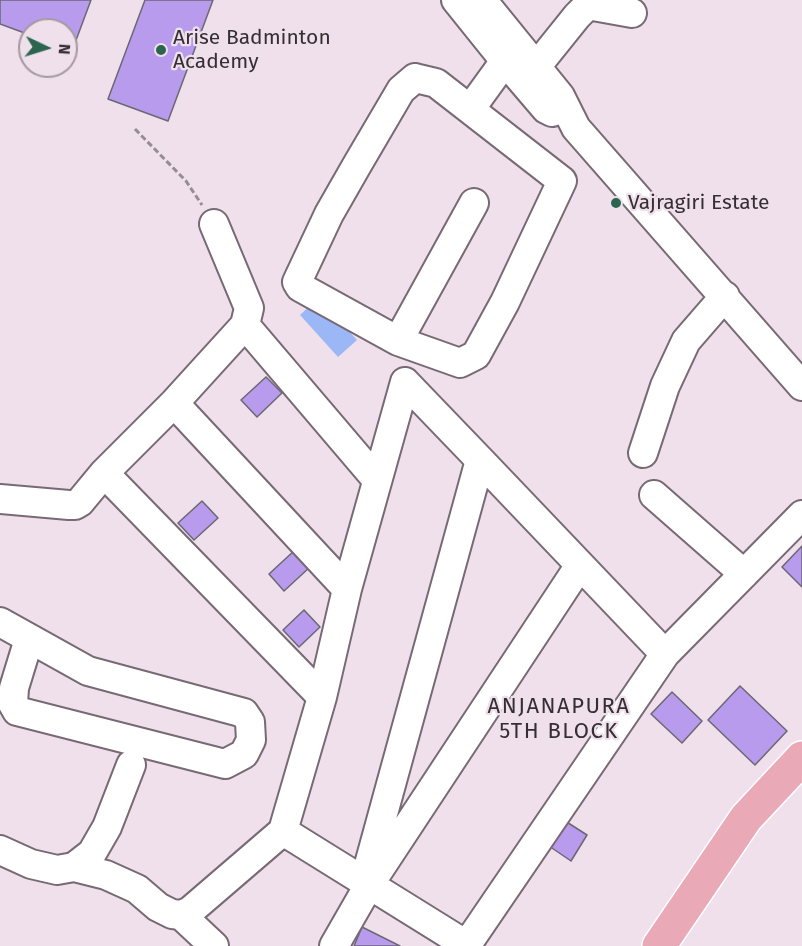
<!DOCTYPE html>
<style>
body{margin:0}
#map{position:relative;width:802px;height:946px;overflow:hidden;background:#efe0eb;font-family:"Fira Sans",sans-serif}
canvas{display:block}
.north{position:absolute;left:18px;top:18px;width:60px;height:60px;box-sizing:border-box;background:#efe0eb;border:2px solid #a599a1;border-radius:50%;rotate:94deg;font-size:16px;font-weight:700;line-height:24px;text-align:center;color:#352f33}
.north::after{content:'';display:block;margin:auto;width:21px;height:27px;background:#2b654e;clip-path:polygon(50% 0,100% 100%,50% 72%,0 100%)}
</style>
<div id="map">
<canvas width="802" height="946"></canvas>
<div class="north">N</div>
</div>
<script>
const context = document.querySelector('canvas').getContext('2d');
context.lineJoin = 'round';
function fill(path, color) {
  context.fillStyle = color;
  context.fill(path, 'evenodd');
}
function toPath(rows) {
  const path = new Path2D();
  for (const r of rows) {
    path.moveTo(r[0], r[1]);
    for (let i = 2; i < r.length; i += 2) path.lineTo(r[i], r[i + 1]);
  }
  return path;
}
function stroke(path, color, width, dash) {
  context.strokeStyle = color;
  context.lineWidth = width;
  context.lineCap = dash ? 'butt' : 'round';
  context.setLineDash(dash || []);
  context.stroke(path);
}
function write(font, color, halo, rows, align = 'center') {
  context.font = font + ' "Fira Sans",sans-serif';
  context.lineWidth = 4.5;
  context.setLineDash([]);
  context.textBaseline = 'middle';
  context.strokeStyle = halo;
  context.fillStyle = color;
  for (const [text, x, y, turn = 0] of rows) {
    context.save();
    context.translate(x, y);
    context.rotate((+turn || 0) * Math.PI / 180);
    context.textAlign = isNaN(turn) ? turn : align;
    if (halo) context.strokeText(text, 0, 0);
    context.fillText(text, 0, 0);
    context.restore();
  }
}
fill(toPath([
 [318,298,357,340,338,357,300,315]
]), '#9cb7f6');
const building = toPath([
 [0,0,91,0,72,51,66,49,66,30,30,30,30,35,0,24,0,0],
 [145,0,213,0,168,121,108,99,145,0],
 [266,377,282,393,257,417,241,400,266,377],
 [202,501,218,518,194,540,178,523,202,501],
 [802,546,802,587,782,567,802,546],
 [295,550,310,567,284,591,269,574,295,550],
 [304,610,320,627,299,647,283,630,304,610],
 [740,686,787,731,755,765,708,720,740,686],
 [672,692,702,721,682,743,651,714,672,692],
 [562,819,587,835,571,861,546,844,562,819],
 [362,927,400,946,354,946,362,927]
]);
fill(building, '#b99bed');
stroke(building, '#6b6774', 1.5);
const minor = toPath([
 [456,0,505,61,546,109,552,112],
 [482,0,560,96,576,128,802,386],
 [536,67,577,16,586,7,593,6,632,13],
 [415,78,436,83,562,181,505,302,476,355,460,363,398,341,300,287,297,282,329,214,357,165,401,90,415,78],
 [471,108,505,61],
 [245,325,377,480],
 [398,341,474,203],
 [405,382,480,460],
 [174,403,347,589],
 [643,453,665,386,686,341,725,296],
 [104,473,322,697],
 [654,495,744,574],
 [0,499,69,505,75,505,80,502,104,473,174,403,245,325,249,308,214,224],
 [0,622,88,671,244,713,250,722,251,740,244,754,225,764,17,711,13,704,14,688,29,639],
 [283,831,468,946],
 [0,850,31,864,57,870,74,867,106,875,137,889,158,907,172,914,181,915,214,946],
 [74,867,92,853,107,827,131,765],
 [364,883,480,460,665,654],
 [181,915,190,911,283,831,322,697,347,589,405,382],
 [334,946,369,885,580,565],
 [466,946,665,654,802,515]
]);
const major = toPath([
 [659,946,746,818,802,758]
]);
stroke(minor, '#776a74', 32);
stroke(major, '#fff', 36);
stroke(toPath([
 [135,129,186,181,202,205]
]), '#968c93', 3, [6, 3]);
stroke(minor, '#fff', 28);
stroke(major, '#e9a9b7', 33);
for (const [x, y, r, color] of [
 [161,50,6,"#2b654e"],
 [616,203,6,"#2b654e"]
]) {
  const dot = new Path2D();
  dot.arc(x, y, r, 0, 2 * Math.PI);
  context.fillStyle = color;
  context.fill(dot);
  stroke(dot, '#efe0eb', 2);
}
write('21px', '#352f33', '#efe0eb', [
 ["Arise Badminton",173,38],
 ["Academy",173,62],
 ["Vajragiri Estate",628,203]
], 'left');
context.letterSpacing = '1.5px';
write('22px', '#352f33', '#efe0eb', [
 ["ANJANAPURA",559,707],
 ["5TH BLOCK",559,732]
]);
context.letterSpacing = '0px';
</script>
